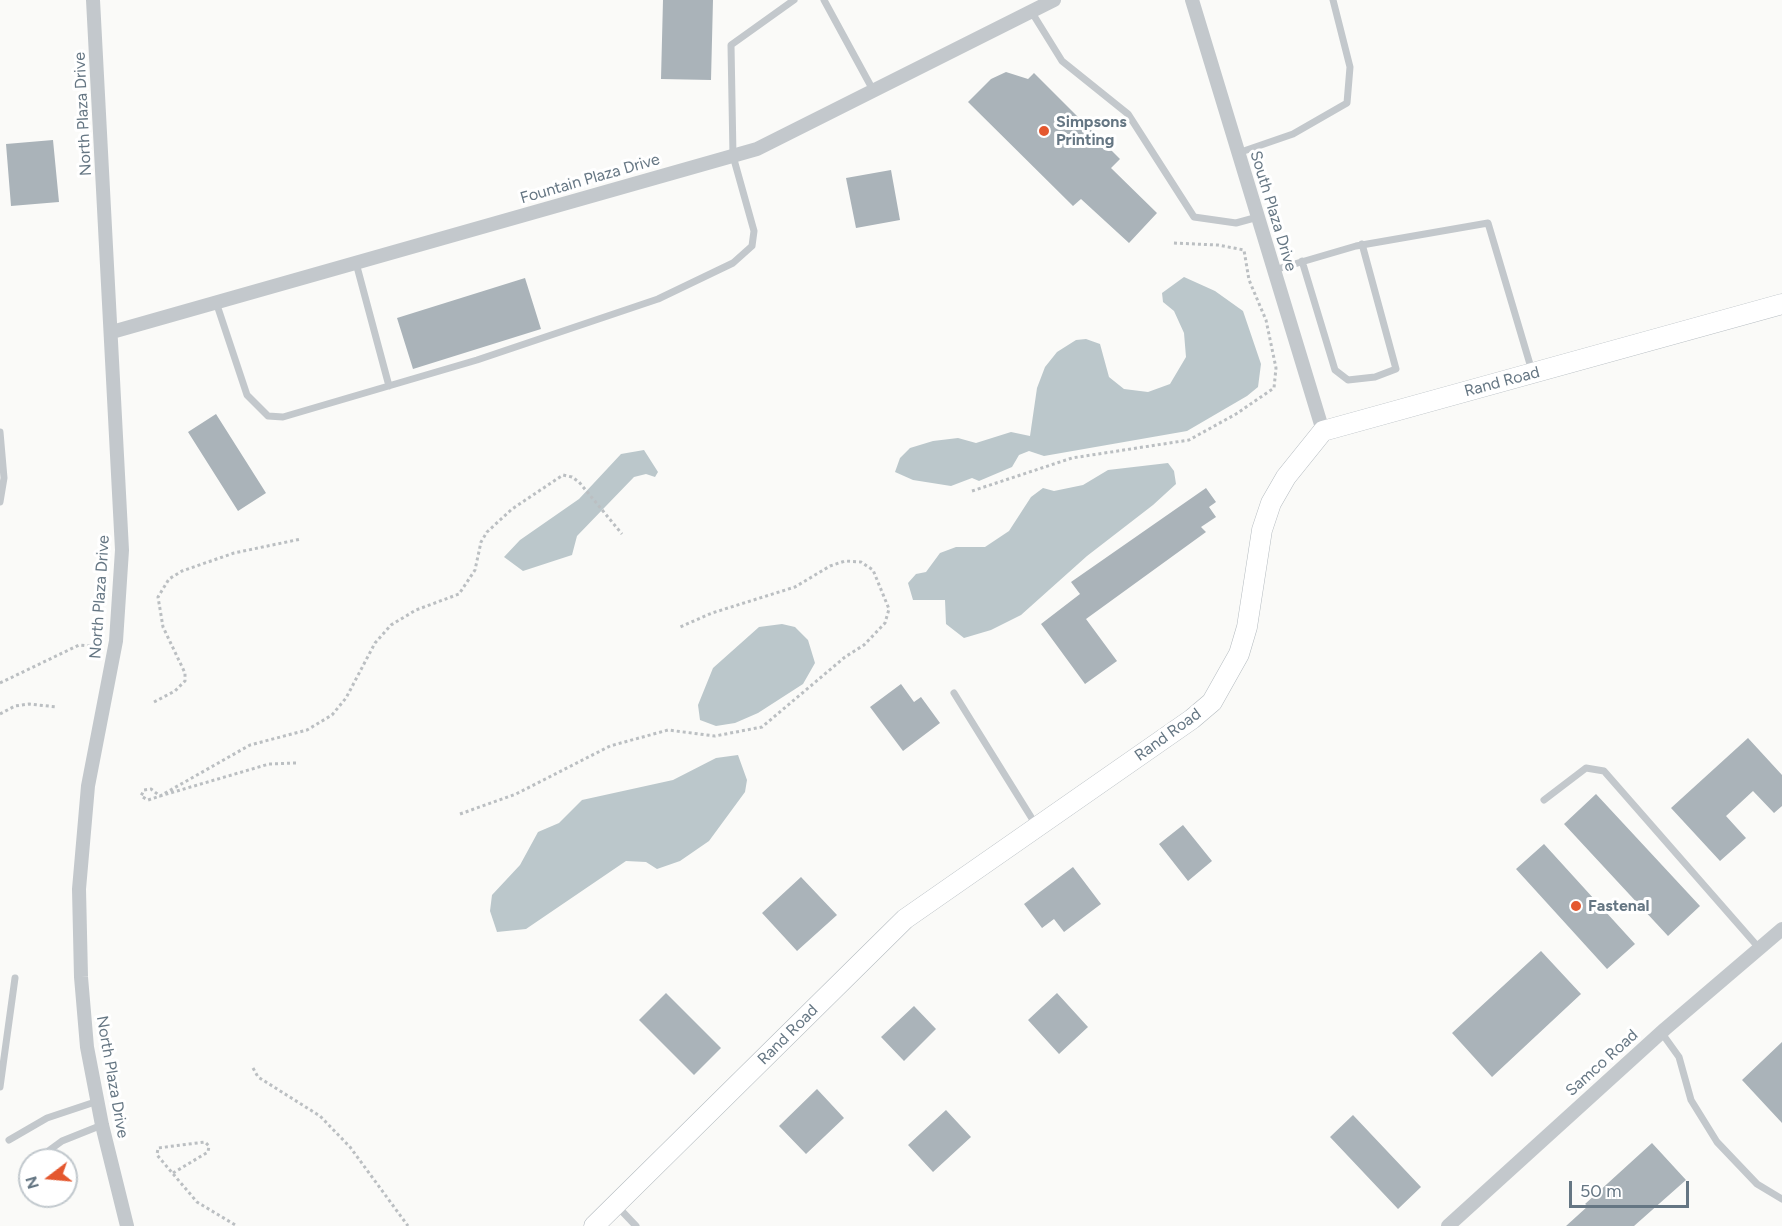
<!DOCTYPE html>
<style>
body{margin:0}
#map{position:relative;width:1782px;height:1226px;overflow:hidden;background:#fafaf8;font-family:Figtree,sans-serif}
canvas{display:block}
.north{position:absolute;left:18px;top:1148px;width:60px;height:60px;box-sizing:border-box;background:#fff;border:2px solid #c1c8cd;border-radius:50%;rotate:254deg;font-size:16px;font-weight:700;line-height:24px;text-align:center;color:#657683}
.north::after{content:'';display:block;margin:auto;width:21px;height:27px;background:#e4572e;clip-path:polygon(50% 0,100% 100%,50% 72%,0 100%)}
.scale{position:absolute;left:1569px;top:1181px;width:120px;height:27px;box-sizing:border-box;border:3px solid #657683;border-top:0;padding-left:8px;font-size:18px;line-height:21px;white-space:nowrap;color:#657683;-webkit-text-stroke:4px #fff;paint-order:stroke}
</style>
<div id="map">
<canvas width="1782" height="1226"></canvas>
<div class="north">N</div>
<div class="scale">50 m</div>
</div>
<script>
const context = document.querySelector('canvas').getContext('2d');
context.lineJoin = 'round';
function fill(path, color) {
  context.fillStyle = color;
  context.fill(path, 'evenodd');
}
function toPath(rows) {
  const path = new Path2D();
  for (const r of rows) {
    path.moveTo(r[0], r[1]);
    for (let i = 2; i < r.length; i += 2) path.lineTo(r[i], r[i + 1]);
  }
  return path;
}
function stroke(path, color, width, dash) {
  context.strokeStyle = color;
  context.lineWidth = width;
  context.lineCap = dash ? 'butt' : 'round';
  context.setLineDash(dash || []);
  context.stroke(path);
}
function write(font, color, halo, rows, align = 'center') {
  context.font = font + ' Figtree,sans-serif';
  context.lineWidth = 6;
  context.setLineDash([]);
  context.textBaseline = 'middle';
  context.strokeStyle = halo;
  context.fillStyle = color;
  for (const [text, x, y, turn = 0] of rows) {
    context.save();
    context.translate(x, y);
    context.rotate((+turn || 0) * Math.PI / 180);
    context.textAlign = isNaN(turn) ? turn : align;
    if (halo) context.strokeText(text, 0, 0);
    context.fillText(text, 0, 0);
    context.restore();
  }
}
fill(toPath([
 [1184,277,1215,291,1243,311,1261,364,1258,387,1247,396,1187,431,1044,456,1029,451,1019,455,1012,467,979,481,972,478,951,486,913,480,895,472,900,458,910,448,933,441,958,438,976,443,1011,432,1030,436,1037,388,1045,367,1057,352,1076,340,1086,339,1100,344,1109,377,1124,389,1148,392,1170,384,1186,357,1184,333,1174,311,1163,302,1162,293],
 [644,450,658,472,655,477,646,474,634,477,577,536,572,555,523,571,504,557,520,540,579,499,621,454],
 [1168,463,1174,471,1176,484,1153,505,1087,556,1021,615,991,630,964,638,946,624,945,600,913,600,908,583,916,574,926,572,940,553,956,547,985,547,1009,531,1031,497,1043,488,1054,491,1083,485,1108,470],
 [782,624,795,627,808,640,815,663,803,684,758,713,735,723,716,726,700,720,698,705,713,668,759,627],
 [738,755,747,780,745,792,709,841,680,861,657,869,646,862,626,861,526,929,497,932,490,911,492,895,520,865,538,832,559,823,582,800,673,780,716,758]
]), '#bbc7cb');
fill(toPath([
 [663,0,713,0,711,80,661,79],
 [1006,72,1028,79,1034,73,1120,159,1111,168,1157,213,1129,243,1081,199,1073,206,968,102,991,79],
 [53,140,59,202,11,206,6,144],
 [891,170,900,220,856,228,846,178],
 [525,278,541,329,413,369,397,318],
 [216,414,266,493,238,511,188,432],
 [1206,488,1216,502,1209,507,1216,517,1201,527,1206,532,1086,619,1117,661,1085,684,1041,624,1080,594,1071,582],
 [901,684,914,702,921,697,940,723,903,751,870,707],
 [1748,738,1782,775,1782,806,1774,813,1753,791,1726,816,1746,838,1720,861,1671,808],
 [1596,794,1700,906,1668,936,1564,824],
 [1183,825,1212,861,1188,881,1159,844],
 [1544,844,1635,944,1607,969,1516,869],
 [1073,867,1101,904,1064,932,1054,919,1042,928,1024,904],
 [801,877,837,915,797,951,762,913],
 [1541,951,1581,994,1492,1077,1452,1033],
 [666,993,721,1048,694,1075,639,1020],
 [1057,993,1088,1027,1059,1054,1028,1020],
 [914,1006,936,1029,904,1061,881,1037],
 [1782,1042,1782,1123,1742,1080],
 [817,1089,844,1118,806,1154,779,1126],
 [946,1110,971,1137,933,1172,908,1145],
 [1353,1115,1421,1187,1398,1209,1330,1137],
 [1652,1143,1686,1180,1634,1226,1566,1226,1588,1206,1585,1204]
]), '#aab3b9');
const secondary = toPath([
 [594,1226,905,919,1192,719,1212,702,1239,654,1247,627,1262,530,1271,503,1286,477,1323,431,1782,304]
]);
stroke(secondary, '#b3babf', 21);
stroke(toPath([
 [972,491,1072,458,1189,440,1236,414,1274,388,1276,368,1266,320,1249,280,1244,250,1218,245,1172,243],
 [0,683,79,645,100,647],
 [154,702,175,691,185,681,185,673,163,627,158,597,169,579,182,571,234,553,301,539],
 [0,714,15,706,29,704,57,707],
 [296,763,269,764,160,796,151,789,144,790,141,796,148,800,160,796,250,745,307,730,332,715,346,698,375,643,391,625,416,610,459,594,475,570,481,542,487,532,512,509,563,475,572,477,579,482,622,534],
 [460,814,516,794,610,746,668,730,715,736,762,727,845,657,864,645,885,623,889,609,873,570,861,562,845,561,830,566,795,587,712,613,680,627],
 [253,1068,258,1077,320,1116,350,1147,408,1226],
 [173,1173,208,1152,209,1146,205,1142,158,1148,157,1155,197,1202,237,1226]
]), '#bbbfc2', 3, [3, 3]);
stroke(toPath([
 [824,0,873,90],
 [1031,11,1062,61,1128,114,1194,217,1236,223,1258,217],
 [1238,153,1293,134,1347,103,1350,67,1333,0],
 [1302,261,1335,370,1348,380,1375,377,1396,369,1362,244],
 [356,263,389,386],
 [1274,270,1356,246,1488,223,1532,371],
 [216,302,247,395,268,416,283,417,477,360,658,299,733,263,752,246,754,231,733,156,731,45,794,0],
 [0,432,4,478,0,502],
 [954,693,1036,825],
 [1544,800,1586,768,1604,771,1759,948],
 [1661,1032,1679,1057,1691,1100,1717,1142,1757,1184,1782,1199],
 [0,1087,15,978],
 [9,1140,47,1118,98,1101],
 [36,1160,62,1141,102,1125],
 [29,1167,30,1167],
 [617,1206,636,1226]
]), '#c3c8cc', 7);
stroke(toPath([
 [93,0,122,550,116,641,88,786,79,889,81,977,87,1047,102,1125,127,1226],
 [1192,0,1323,431],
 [112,332,757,149,1054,0],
 [1448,1226,1665,1029,1782,929]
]), '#c3c8cc', 14);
stroke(secondary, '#fff', 20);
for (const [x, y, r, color] of [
 [1044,131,6,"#e4572e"],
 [1576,906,6,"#e4572e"]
]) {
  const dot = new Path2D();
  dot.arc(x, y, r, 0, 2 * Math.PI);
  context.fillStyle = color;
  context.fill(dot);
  stroke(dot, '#fff', 2);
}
write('16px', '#657683', '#fff', [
 ["North Plaza Drive",83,114,-93],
 ["Fountain Plaza Drive",590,179,-16],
 ["South Plaza Drive",1273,211,73],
 ["Rand Road",1502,382,-15],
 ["North Plaza Drive",100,597,-86],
 ["Rand Road",1168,735,-36],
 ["Rand Road",788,1035,-45],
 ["Samco Road",1602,1063,-42],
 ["North Plaza Drive",112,1077,80]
]);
write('bold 16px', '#657683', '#fff', [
 ["Simpsons",1056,122],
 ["Printing",1056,140],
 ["Fastenal",1588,906]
], 'left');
</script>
